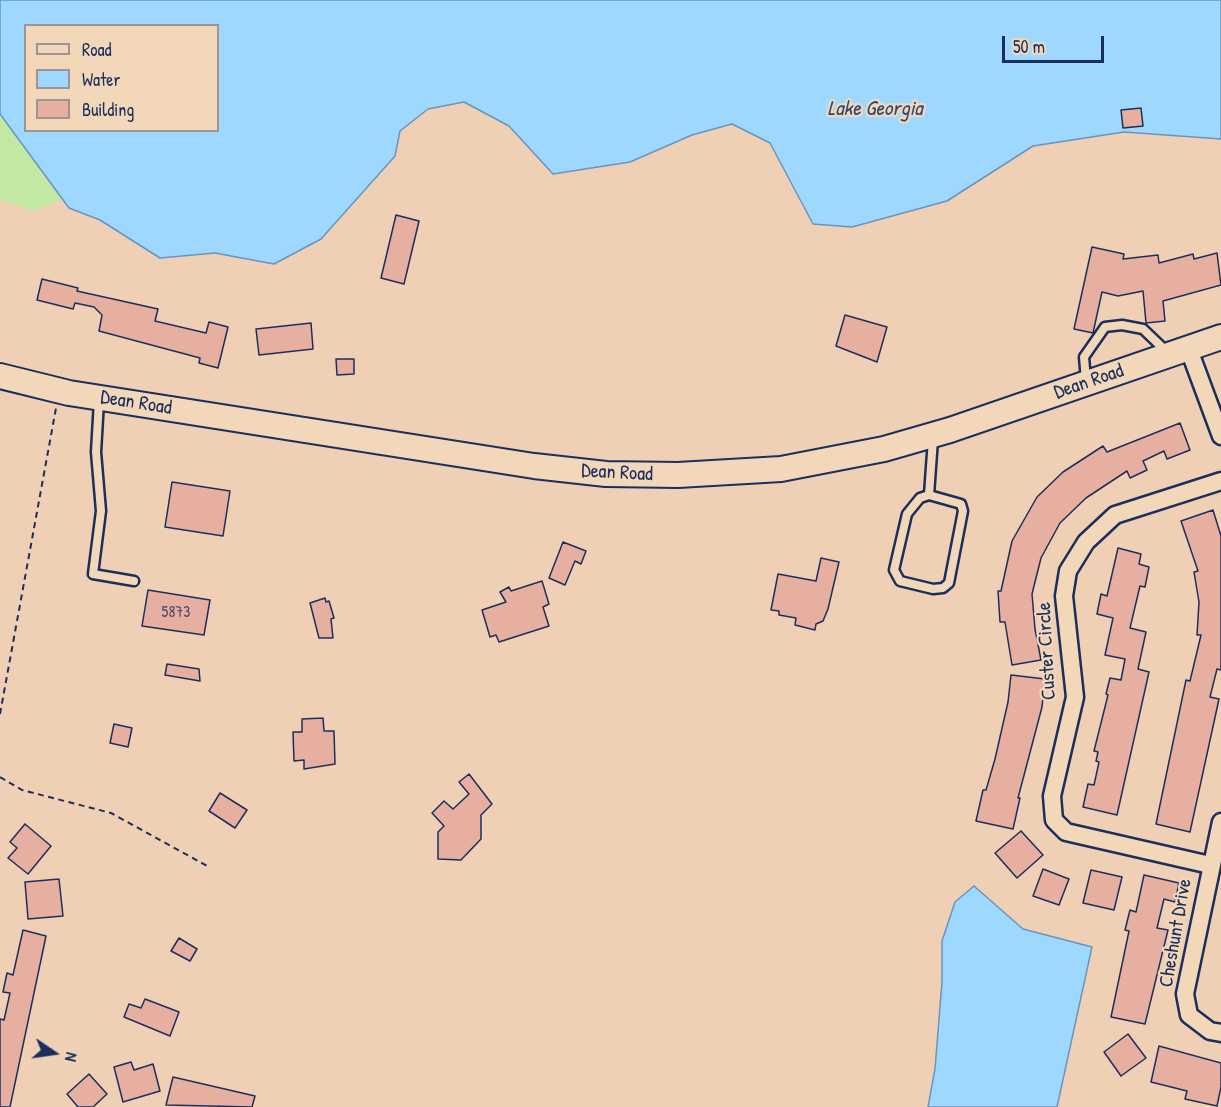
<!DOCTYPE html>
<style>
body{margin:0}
#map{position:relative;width:1221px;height:1107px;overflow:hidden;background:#f0d0b4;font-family:"Patrick Hand",sans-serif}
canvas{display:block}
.legend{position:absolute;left:24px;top:24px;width:195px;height:108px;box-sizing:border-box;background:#f2d8b9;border:2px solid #9c9495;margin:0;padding:8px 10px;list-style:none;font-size:18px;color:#1b2f5e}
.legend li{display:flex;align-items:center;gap:12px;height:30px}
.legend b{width:30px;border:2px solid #9c9495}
.north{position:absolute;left:24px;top:1023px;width:60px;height:60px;-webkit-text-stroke:4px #f2d8b9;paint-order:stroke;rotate:103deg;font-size:16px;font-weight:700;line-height:24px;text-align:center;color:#1b2f5e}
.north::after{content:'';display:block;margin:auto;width:21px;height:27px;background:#1b2f5e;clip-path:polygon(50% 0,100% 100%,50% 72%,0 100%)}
.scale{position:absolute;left:1002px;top:36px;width:102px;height:27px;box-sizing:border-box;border:3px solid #1b2f5e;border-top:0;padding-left:8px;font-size:18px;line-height:21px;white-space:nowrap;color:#1b2f5e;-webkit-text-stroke:4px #f2d8b9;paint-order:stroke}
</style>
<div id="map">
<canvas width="1221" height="1107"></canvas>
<ul class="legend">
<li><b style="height:8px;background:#f2d8b9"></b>Road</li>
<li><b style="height:16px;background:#9ed8ff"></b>Water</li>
<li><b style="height:16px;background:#e6af9f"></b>Building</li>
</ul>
<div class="north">N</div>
<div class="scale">50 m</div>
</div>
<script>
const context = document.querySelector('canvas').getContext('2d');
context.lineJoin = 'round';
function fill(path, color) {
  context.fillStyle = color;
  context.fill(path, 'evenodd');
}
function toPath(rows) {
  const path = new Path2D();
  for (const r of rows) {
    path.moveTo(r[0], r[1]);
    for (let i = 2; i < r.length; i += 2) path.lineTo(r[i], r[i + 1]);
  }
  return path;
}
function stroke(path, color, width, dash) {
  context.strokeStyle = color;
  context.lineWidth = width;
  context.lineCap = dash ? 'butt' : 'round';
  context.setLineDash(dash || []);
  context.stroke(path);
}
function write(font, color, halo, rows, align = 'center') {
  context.font = font + ' "Patrick Hand",sans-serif';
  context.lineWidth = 4.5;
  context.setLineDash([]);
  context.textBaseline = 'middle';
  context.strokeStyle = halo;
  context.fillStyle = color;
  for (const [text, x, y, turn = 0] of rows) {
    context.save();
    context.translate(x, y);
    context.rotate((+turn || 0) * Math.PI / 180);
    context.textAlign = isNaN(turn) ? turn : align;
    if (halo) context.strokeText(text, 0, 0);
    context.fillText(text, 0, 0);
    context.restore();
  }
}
fill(toPath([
 [0,114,62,199,34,211,0,200]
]), '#c2e8a3');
const water = toPath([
 [0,0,1221,0,1221,139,1124,132,1033,146,947,201,852,227,813,224,770,143,732,124,692,135,630,162,553,174,509,126,464,102,428,109,400,131,395,156,321,239,274,264,215,253,160,258,100,220,69,208,0,114,0,0],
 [26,26,218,26,218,130,26,130,26,26],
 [974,886,1023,929,1092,947,1057,1107,928,1107,935,1069,942,982,942,941,955,902,974,886]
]);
fill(water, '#9ed8ff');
stroke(water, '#6a94bf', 1.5);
const building = toPath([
 [1141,108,1143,126,1123,128,1121,110,1141,108],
 [396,215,419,221,404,284,381,278,396,215],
 [1092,247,1124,254,1123,259,1158,255,1159,263,1193,254,1194,259,1217,253,1221,285,1163,301,1165,321,1146,323,1143,291,1118,296,1102,292,1093,333,1074,329,1092,247],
 [42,279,78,288,77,291,158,309,155,321,206,333,209,322,228,327,218,368,199,363,200,358,99,331,102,315,94,307,75,303,73,309,37,300,42,279],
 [845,315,887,327,877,362,836,346,845,315],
 [311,323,313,349,259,355,256,329,311,323],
 [336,359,354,359,354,374,337,375,336,359],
 [1180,423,1190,450,1167,459,1164,451,1143,461,1147,470,1130,478,1127,471,1086,498,1060,523,1041,558,1032,594,1035,629,1041,660,1012,665,1005,622,1000,622,998,591,1001,591,1012,541,1037,497,1063,472,1103,446,1107,452,1180,423],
 [172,482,230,491,223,536,165,527,172,482],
 [1213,510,1221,536,1221,670,1217,669,1210,697,1219,699,1190,832,1156,824,1186,680,1190,681,1201,635,1197,635,1199,602,1194,572,1198,571,1181,521,1213,510],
 [563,542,586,551,581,564,575,561,565,585,549,578,563,542],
 [1118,548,1141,554,1139,564,1149,567,1145,587,1140,586,1130,628,1146,632,1138,669,1149,672,1117,815,1083,807,1088,784,1094,785,1099,762,1096,761,1098,752,1094,751,1108,695,1106,694,1110,678,1121,680,1125,659,1105,655,1113,618,1097,614,1101,594,1107,596,1118,548],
 [821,558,839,562,828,609,823,621,816,624,815,630,795,625,796,618,779,615,779,611,771,610,778,574,816,581,821,558],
 [542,581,549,604,543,607,549,626,499,642,496,635,490,637,482,610,506,602,500,592,509,587,511,591,542,581],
 [148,590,210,600,204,635,142,626,148,590],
 [325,598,326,602,329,601,334,618,331,619,333,638,319,638,310,603,325,598],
 [167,664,199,669,200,681,165,675,167,664],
 [1011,675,1045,679,1042,707,1018,798,1020,798,1013,829,976,821,983,790,986,790,995,759,1008,702,1011,675],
 [323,718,324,731,334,731,335,764,304,769,304,760,294,761,293,732,302,732,302,719,323,718],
 [114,724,132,728,128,747,110,743,114,724],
 [469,774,492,804,481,815,481,839,461,860,438,859,438,832,444,826,432,813,444,801,453,809,469,794,459,782,469,774],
 [220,793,247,810,235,828,209,811,220,793],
 [25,824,51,846,28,874,8,858,17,848,10,842,25,824],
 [1021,831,1043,855,1017,878,995,853,1021,831],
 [1043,869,1069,879,1059,905,1033,896,1043,869],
 [1091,870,1122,877,1114,910,1083,903,1091,870],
 [1144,875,1179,883,1175,902,1164,899,1157,928,1168,930,1145,1024,1111,1017,1129,931,1125,930,1130,910,1136,912,1144,875],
 [59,879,63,916,28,919,25,882,59,879],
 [23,930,46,936,10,1107,0,1107,0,1019,4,1020,10,993,3,992,7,973,13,975,23,930],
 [179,938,197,949,190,961,171,951,179,938],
 [145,999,179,1012,170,1036,124,1017,129,1004,141,1008,145,999],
 [1128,1034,1146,1058,1121,1076,1104,1052,1128,1034],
 [1159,1046,1221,1063,1221,1087,1217,1106,1185,1099,1187,1091,1151,1082,1159,1046],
 [131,1062,134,1070,153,1064,160,1091,123,1102,114,1067,131,1062],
 [89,1074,107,1094,93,1107,78,1107,67,1094,89,1074],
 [173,1077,255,1096,252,1107,166,1105,173,1077]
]);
fill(building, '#e6af9f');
stroke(building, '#1b2f5e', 1.5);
const service = toPath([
 [1086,380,1084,357,1105,327,1122,325,1143,329,1167,352],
 [99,401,96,452,101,511,93,574,134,581],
 [929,495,961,504,963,511,949,583,943,588,933,589,900,581,894,570,907,514,920,498,929,495],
 [929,495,933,439]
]);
const minor = toPath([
 [1188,347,1221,436],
 [1221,822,1185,994,1189,1015,1210,1031,1221,1033],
 [1210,865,1066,832,1054,820,1052,796,1075,697,1064,596,1068,571,1086,542,1115,515,1221,481]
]);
const secondary = toPath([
 [0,376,69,393,534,466,606,474,678,475,781,469,884,449,950,430,1221,337]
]);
stroke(service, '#1b2f5e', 13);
stroke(minor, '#1b2f5e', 21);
stroke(secondary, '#1b2f5e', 28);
stroke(toPath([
 [0,714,56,408],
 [0,777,22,790,111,813,209,867]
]), '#1b2f5e', 2, [6, 4.5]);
stroke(service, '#f2d8b9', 8);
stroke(minor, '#f2d8b9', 16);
stroke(secondary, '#f2d8b9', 24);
write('16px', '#4e4f6e', null, [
 ["5873",176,613]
]);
write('20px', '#1b2f5e', '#f2d8b9', [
 ["Dean Road",1089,382,-19],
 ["Dean Road",136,403,9],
 ["Dean Road",617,473,3],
 ["Custer Circle",1047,651,-93],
 ["Cheshunt Drive",1176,933,-80]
]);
write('italic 21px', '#2f4876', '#f2d8b9', [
 ["Lake Georgia",875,109]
]);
</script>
